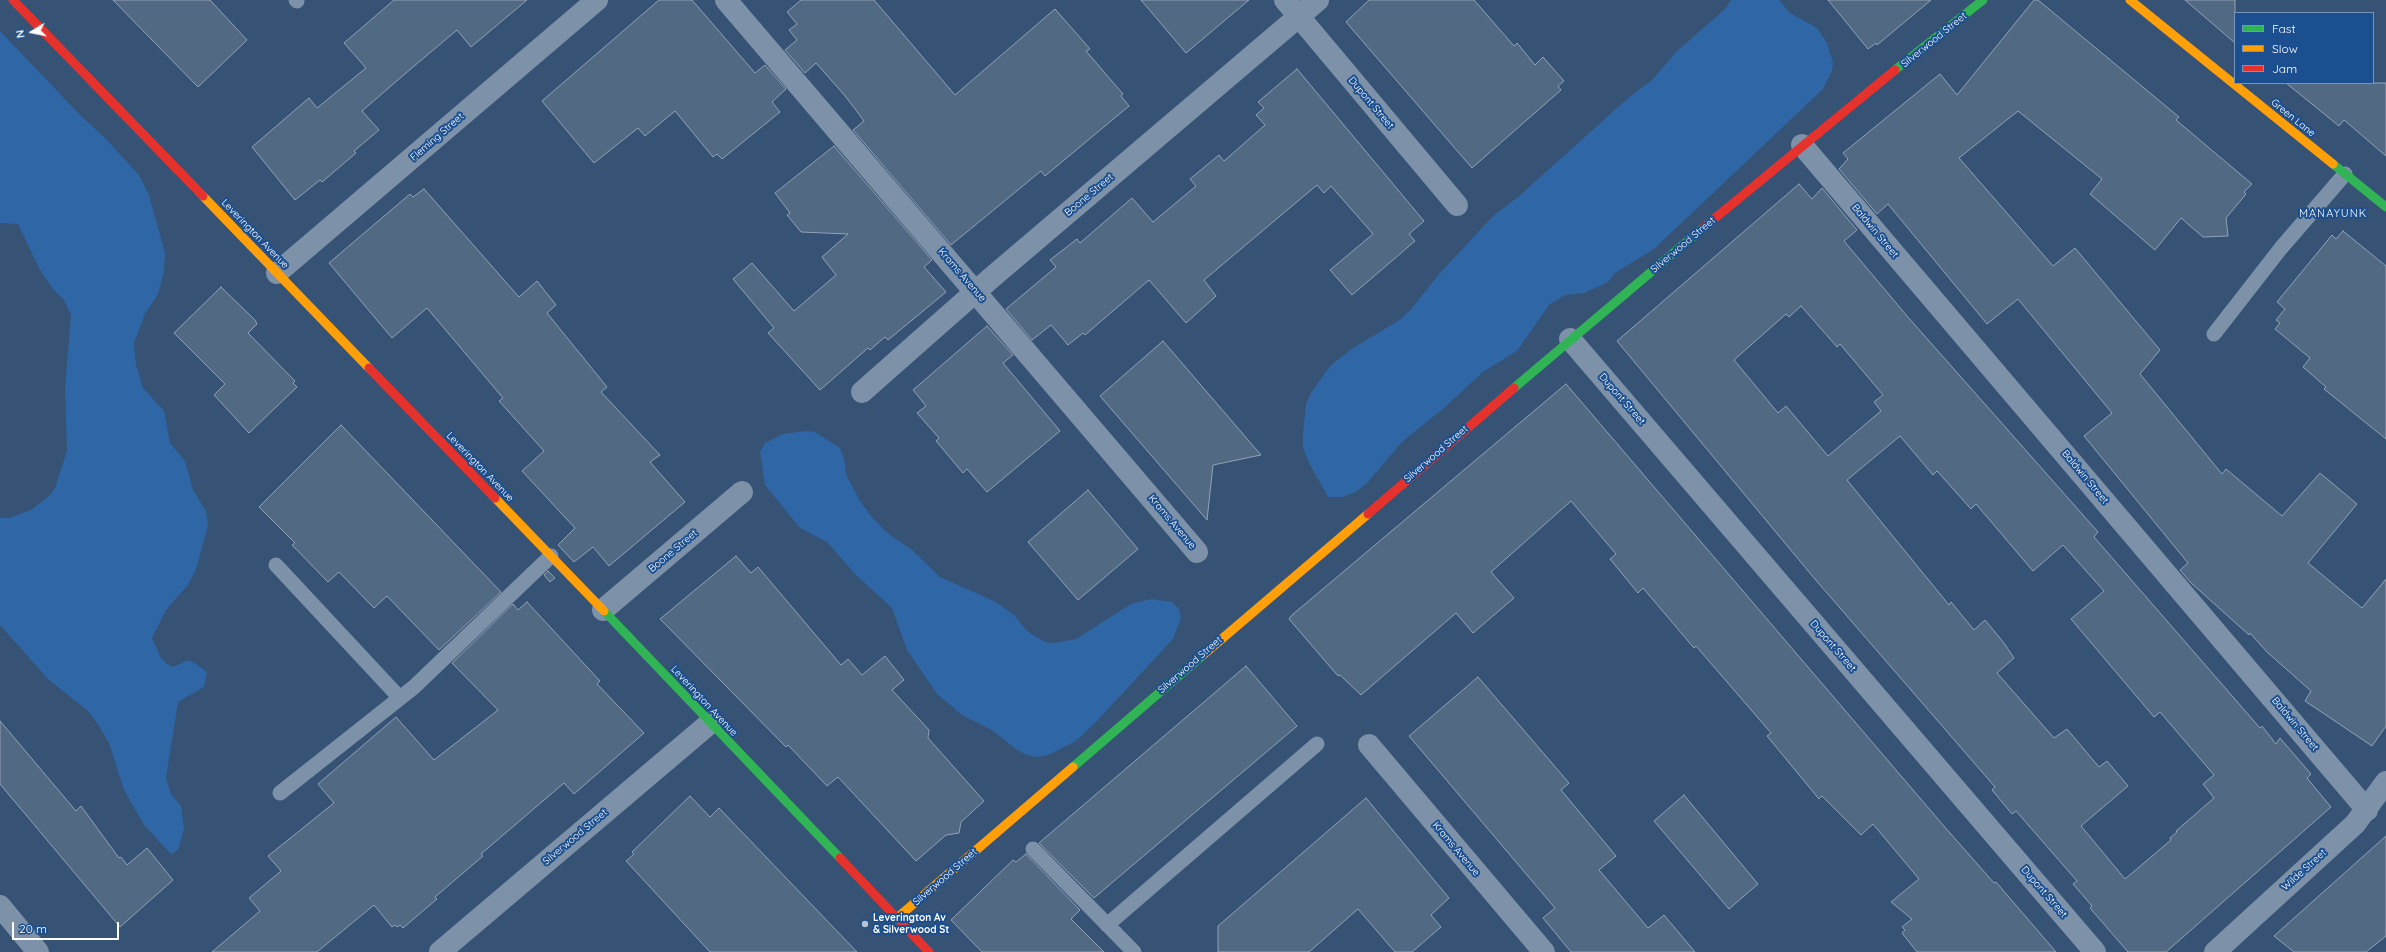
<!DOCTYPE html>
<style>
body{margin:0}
#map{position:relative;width:2386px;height:952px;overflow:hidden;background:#365274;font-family:Quicksand,sans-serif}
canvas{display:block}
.legend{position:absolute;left:2234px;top:12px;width:140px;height:72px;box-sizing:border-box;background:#1b4f8f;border:1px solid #7695bc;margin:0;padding:5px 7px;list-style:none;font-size:12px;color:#fff}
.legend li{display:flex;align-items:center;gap:8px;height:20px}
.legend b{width:20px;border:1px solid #7695bc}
.north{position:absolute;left:12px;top:12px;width:40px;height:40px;-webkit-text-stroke:3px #1b4f8f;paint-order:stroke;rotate:260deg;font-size:11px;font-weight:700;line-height:16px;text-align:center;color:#fff}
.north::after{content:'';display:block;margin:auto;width:14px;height:18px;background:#fff;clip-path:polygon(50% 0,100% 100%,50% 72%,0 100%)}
.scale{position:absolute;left:12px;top:922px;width:107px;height:18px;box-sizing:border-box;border:2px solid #fff;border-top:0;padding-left:5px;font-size:12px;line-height:14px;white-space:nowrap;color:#fff;-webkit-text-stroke:3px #1b4f8f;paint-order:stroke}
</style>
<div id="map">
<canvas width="2386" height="952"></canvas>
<ul class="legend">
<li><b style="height:5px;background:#30b455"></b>Fast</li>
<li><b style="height:5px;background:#ff9f0a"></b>Slow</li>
<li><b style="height:5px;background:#e5322d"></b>Jam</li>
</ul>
<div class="north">N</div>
<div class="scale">20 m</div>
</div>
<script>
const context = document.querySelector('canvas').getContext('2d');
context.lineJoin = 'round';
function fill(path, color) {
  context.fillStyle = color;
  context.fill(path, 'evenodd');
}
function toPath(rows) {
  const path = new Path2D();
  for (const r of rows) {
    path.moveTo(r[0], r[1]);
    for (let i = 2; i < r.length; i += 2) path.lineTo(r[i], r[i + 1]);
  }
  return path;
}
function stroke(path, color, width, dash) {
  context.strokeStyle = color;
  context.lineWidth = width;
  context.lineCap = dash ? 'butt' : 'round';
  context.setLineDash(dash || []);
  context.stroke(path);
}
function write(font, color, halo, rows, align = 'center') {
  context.font = font + ' Quicksand,sans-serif';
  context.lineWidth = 4;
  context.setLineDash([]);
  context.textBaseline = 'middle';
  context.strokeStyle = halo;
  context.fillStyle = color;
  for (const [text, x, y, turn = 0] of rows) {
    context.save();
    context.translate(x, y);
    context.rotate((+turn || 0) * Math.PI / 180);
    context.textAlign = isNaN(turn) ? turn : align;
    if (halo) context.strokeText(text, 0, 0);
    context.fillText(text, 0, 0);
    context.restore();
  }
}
fill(toPath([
 [1731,0,1779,0,1790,13,1817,28,1827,43,1833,62,1832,71,1823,89,1654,249,1615,273,1609,281,1602,285,1584,293,1565,295,1549,305,1517,351,1483,372,1444,408,1402,442,1367,483,1356,492,1342,497,1328,497,1308,461,1303,448,1303,433,1306,404,1312,391,1331,365,1353,348,1401,319,1411,309,1440,273,1493,216,1518,197,1627,99,1653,79,1676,52,1725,9],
 [0,31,81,116,105,138,139,175,149,195,165,253,164,272,158,294,145,314,134,343,136,365,143,388,164,411,170,443,185,461,193,490,206,511,208,526,195,572,187,586,166,610,152,638,161,658,167,664,173,667,188,660,195,663,207,672,204,687,178,702,166,778,171,794,181,806,184,829,178,850,171,854,144,825,124,790,109,743,97,723,88,711,48,679,0,625,0,518,9,518,31,510,50,495,55,488,67,451,65,387,71,315,64,300,52,288,39,268,18,224,0,223],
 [806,431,815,432,840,448,844,458,846,474,860,501,871,516,886,532,911,549,940,577,996,602,1014,615,1027,631,1045,642,1055,643,1076,639,1131,604,1151,599,1172,602,1179,609,1181,618,1173,639,1097,721,1076,741,1048,755,1037,757,1027,755,1017,750,992,730,962,715,937,694,907,650,892,608,855,574,827,542,800,528,765,485,760,452,765,443,783,434]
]), '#2f66a5');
const building = toPath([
 [113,0,210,0,247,40,198,87,113,0],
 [394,0,527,0,471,47,457,30,413,67,362,111,379,130,354,151,356,153,322,182,320,180,295,200,252,147,309,98,317,108,366,68,344,43,394,0],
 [659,0,692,0,755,73,765,65,786,89,772,102,780,112,722,159,717,154,713,157,675,111,645,136,638,128,594,163,542,101,659,0],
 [801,0,874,0,955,95,1055,9,1090,49,1086,51,1123,94,1121,96,1129,106,1045,176,1041,171,951,245,853,130,864,121,846,97,816,63,805,73,785,50,797,40,789,30,797,24,787,12,801,0],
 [1141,0,1249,0,1186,53,1141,0],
 [1369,0,1474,0,1514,46,1517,43,1535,65,1543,57,1564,81,1558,86,1561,90,1472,168,1346,22,1369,0],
 [1828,0,1931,0,1877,45,1876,43,1868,49,1828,0],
 [2034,0,2038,0,2179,117,2176,120,2252,184,2244,192,2246,194,2226,218,2228,236,2203,237,2181,218,2155,250,2090,194,2102,179,2018,111,1959,158,2053,266,2075,248,2160,350,2140,374,2222,474,2226,469,2282,516,2320,473,2357,504,2308,563,2362,608,2386,579,2386,726,2372,746,2305,701,2311,691,2267,652,2250,633,2249,635,2190,582,2180,570,2188,563,2084,436,2112,413,2018,299,1987,324,1888,204,1877,214,1839,169,1848,159,1843,153,1940,74,1957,95,2034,0],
 [2185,0,2235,0,2235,43,2185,0],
 [1297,69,1424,221,1409,234,1415,241,1352,295,1330,270,1373,234,1331,186,1324,193,1317,185,1204,280,1216,296,1186,323,1149,280,1085,335,1083,333,1068,345,1051,325,1032,340,1006,309,1056,267,1050,260,1077,239,1080,243,1132,198,1153,222,1196,186,1190,179,1219,155,1224,161,1265,125,1256,115,1264,108,1258,102,1297,69],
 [2286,83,2386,83,2386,156,2344,120,2339,126,2286,83],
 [834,146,932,260,924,267,946,292,888,340,885,337,870,350,868,348,820,390,768,333,774,328,733,279,752,263,794,311,836,275,822,257,848,234,801,232,787,215,790,213,775,193,834,146],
 [1799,184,1812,199,1822,188,1857,230,1844,241,1907,316,2098,532,2094,537,2260,728,2262,726,2276,744,2280,738,2311,774,2307,778,2331,807,2166,952,2128,952,2090,908,2092,906,2073,884,2077,881,2016,811,2012,814,1992,790,1995,787,1814,578,1617,341,1799,184],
 [1801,306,1837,347,1840,344,1883,395,1874,402,1881,411,1828,456,1786,406,1778,413,1734,360,1786,314,1789,317,1801,306],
 [1900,436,1933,475,1937,471,1971,509,1976,504,2033,571,2063,545,2104,591,2071,619,2154,717,2160,712,2214,775,2203,784,2214,798,2176,831,2177,832,2170,838,2171,840,2125,879,2081,826,2128,786,2107,761,2099,767,2067,729,2054,738,1997,673,2014,658,2004,643,1985,620,1974,630,1951,602,1949,605,1847,480,1900,436],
 [424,189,519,297,537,281,556,305,547,313,607,387,601,392,660,455,650,462,685,502,609,566,593,547,574,562,558,545,575,528,522,471,544,451,499,401,503,398,427,308,392,338,329,263,410,194,413,197,424,189],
 [2343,231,2386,266,2386,439,2324,389,2326,387,2303,367,2310,358,2275,329,2280,323,2276,320,2285,309,2277,302,2332,235,2336,239,2343,231],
 [221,287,255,320,257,324,248,333,295,381,293,383,297,387,249,433,214,395,225,384,174,333,221,287],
 [987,326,1013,355,1003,363,1060,431,987,492,967,469,963,473,936,441,939,438,917,413,926,406,913,390,987,326],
 [1163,341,1261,455,1213,465,1207,520,1100,396,1163,341],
 [1566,384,1943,825,1994,883,1996,882,2056,952,1917,952,1902,933,1905,930,1902,927,1912,919,1891,902,1919,879,1873,824,1861,835,1822,796,1819,799,1767,736,1771,733,1696,646,1694,648,1643,588,1638,593,1610,559,1616,554,1571,501,1491,572,1514,598,1473,633,1456,613,1361,695,1340,675,1338,676,1289,619,1292,615,1566,384],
 [341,425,501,592,439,650,387,596,374,608,339,572,328,582,292,545,295,543,259,507,341,425],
 [1088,490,1138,549,1078,600,1028,542,1088,490],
 [736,556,751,573,758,567,841,665,848,659,862,675,885,656,904,680,892,690,929,730,928,738,984,801,961,822,959,833,946,835,916,861,838,777,827,786,788,745,786,747,660,619,736,556],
 [548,571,555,578,550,582,544,575,548,571],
 [527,602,600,681,597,684,644,733,574,794,564,783,481,854,483,856,435,897,437,899,403,928,400,925,397,927,395,925,392,927,374,905,317,952,212,952,260,911,249,898,281,871,268,856,334,803,318,784,396,717,434,760,498,710,452,663,513,604,518,610,527,602],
 [1246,666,1297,726,1094,898,1039,843,1246,666],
 [1478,677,1569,783,1561,790,1616,856,1599,870,1648,928,1664,915,1695,952,1571,952,1543,918,1555,908,1409,736,1478,677],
 [0,721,76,811,81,806,119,858,121,857,127,865,147,848,173,880,120,927,0,784,0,721],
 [1684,795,1758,884,1729,909,1654,821,1684,795],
 [690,796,710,817,719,808,857,952,710,952,626,861,634,854,632,852,690,796],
 [1366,798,1449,898,1431,915,1441,927,1412,952,1395,952,1358,909,1309,952,1218,952,1218,926,1366,798],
 [2386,836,2386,936,2366,952,2294,952,2274,936,2386,836],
 [1026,854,1080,910,1071,919,1104,952,982,952,951,920,1013,860,1016,862,1026,854]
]);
fill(building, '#526984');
stroke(building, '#92a2b6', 1);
stroke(toPath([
 [296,0,297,1],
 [2214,334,2281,248,2345,174],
 [276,565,399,697],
 [280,793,414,687,551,556],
 [1033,849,1134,952],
 [1107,925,1317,744]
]), '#7d92a8', 15);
stroke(toPath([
 [726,0,1197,552],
 [1285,0,1457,205],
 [1802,145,2367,810],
 [277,273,597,0],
 [1570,339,2095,952],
 [862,392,990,279,1318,0],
 [603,610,742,492],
 [1369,745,1544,952],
 [0,906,38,952],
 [440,952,710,723],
 [2215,952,2355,824,2386,782]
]), '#7d92a8', 22);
stroke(toPath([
 [1895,70,1983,0],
 [2333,164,2386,207],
 [1514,388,1703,228],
 [604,611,840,858],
 [1073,767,1203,655]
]), '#30b455', 9);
stroke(toPath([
 [2130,0,2333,164],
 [203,196,369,368],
 [495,498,604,611],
 [1203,655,1368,514],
 [897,918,1073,767]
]), '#ff9f0a', 9);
stroke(toPath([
 [13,0,203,196],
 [1703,228,1895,70],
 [369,368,495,498],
 [1368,514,1514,388],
 [840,858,929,952]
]), '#e5322d', 9);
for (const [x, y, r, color] of [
 [865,924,4,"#b9c2ce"]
]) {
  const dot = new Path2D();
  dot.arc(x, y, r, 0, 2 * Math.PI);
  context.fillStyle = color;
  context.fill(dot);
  stroke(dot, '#1b4f8f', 1.5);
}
write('10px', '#fff', '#1b4f8f', [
 ["Silverwood Street",1934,40,-39],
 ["Dupont Street",1371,103,50],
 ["Green Lane",2293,118,39],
 ["Fleming Street",437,137,-41],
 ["Boone Street",1089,195,-40],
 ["Baldwin Street",1875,231,50],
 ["Leverington Avenue",255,234,46],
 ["Silverwood Street",1683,245,-40],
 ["Krams Avenue",962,275,49],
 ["Dupont Street",1622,399,49],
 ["Silverwood Street",1436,454,-41],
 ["Leverington Avenue",480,467,46],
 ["Baldwin Street",2085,477,50],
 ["Krams Avenue",1172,522,50],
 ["Boone Street",673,551,-40],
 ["Dupont Street",1833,646,49],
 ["Silverwood Street",1190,665,-41],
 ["Leverington Avenue",704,701,47],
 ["Baldwin Street",2295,724,50],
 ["Silverwood Street",575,837,-40],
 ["Krams Avenue",1456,849,50],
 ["Wilde Street",2304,870,-42],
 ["Silverwood Street",945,877,-41],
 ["Dupont Street",2044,892,49]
]);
write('bold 10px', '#fff', '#1b4f8f', [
 ["Leverington Av",873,918],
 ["& Silverwood St",873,930]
], 'left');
context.letterSpacing = '1px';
write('11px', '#fff', '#1b4f8f', [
 ["MANAYUNK",2333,214]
]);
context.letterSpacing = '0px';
</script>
